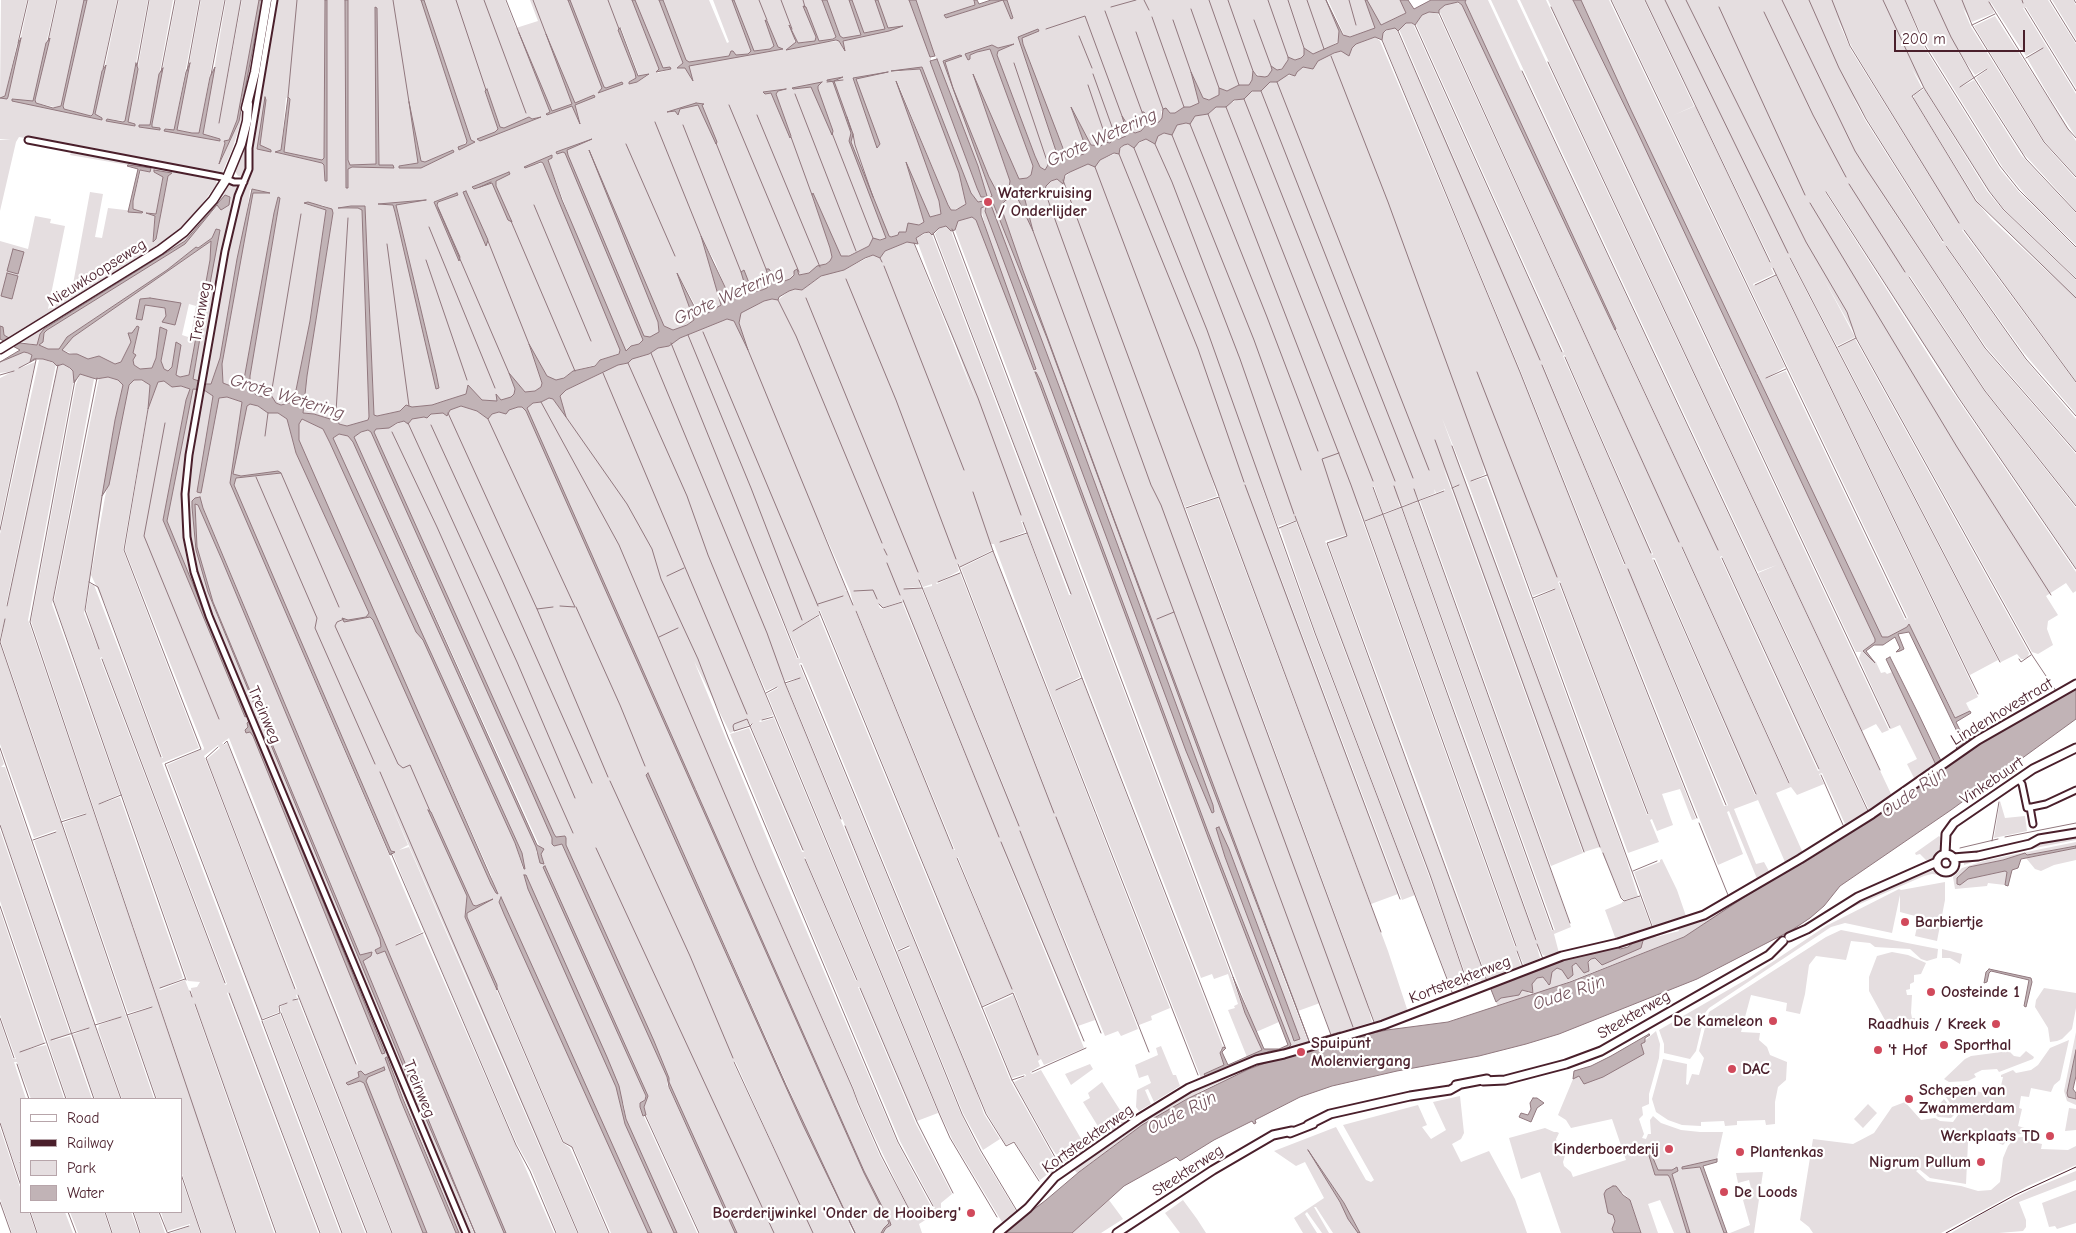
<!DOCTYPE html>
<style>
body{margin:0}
#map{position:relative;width:2076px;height:1233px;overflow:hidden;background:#fff;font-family:"Comic Neue",sans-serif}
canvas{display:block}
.legend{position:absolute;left:20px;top:1098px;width:162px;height:115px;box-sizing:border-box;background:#fff;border:1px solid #b7a5aa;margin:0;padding:6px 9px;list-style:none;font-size:15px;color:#4a1f2b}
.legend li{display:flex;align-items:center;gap:10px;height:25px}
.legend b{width:25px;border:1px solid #b7a5aa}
.scale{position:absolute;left:1894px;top:30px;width:131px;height:22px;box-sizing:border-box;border:2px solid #4a1f2b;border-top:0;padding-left:6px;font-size:15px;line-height:18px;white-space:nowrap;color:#4a1f2b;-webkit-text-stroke:4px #fff;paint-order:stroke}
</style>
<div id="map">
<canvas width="2076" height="1233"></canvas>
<ul class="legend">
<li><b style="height:6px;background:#fff"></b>Road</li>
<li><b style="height:6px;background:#4a1f2b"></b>Railway</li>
<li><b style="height:14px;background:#e5dee0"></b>Park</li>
<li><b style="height:14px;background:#c1b3b6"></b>Water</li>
</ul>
<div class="scale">200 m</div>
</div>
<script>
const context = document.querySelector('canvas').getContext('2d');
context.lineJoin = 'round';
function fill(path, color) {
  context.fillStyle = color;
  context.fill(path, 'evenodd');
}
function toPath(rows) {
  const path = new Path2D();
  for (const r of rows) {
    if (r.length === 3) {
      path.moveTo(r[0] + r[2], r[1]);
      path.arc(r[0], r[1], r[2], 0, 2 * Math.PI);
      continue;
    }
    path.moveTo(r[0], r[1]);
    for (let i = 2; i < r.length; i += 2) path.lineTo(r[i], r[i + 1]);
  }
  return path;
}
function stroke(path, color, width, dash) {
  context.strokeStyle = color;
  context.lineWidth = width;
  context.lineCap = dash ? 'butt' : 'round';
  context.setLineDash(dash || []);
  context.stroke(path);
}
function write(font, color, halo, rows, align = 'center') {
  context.font = font + ' "Comic Neue",sans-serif';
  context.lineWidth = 4.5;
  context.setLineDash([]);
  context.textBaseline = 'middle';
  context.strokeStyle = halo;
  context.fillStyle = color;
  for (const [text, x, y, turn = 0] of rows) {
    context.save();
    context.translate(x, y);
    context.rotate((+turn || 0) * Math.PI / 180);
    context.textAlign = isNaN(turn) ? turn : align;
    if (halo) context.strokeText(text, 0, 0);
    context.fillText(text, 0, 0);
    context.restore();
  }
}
fill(toPath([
 [1,0,27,0,5,96,3,97,0,97],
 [29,0,56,0,33,101,12,100,102,120,95,115,119,0,148,0,125,121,107,119,106,121,135,126,135,124,128,122,150,0,173,0,150,125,139,125,140,127,160,128,152,127,152,124,176,0,199,0,174,130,165,131,220,139,203,135,226,0,241,0,219,124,242,0,259,0,237,120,229,140,225,143,219,162,239,121,262,0,264,0,240,125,232,150,222,173,219,174,19,137,16,142,0,211,0,140,11,140,0,139,0,98,7,99,8,97],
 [58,0,84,0,61,106,59,108,36,103,35,100],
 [87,0,117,0,93,114,91,116,64,109,63,106],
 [201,0,224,0,199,133,192,133,177,130],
 [276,0,325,0,324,158,322,160,284,152,290,99,288,97,286,98,281,150,275,152,322,163,324,165,327,181,327,0,345,0,346,188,348,188,348,169,352,167,394,167,393,165,379,165,375,7,376,164,349,165,348,160,348,0,421,0,467,141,459,149,471,141,424,0,505,0,516,28,538,21,530,0,632,0,659,69,656,72,658,73,671,69,663,69,635,0,659,0,683,63,678,68,684,66,691,77,688,66,782,49,778,47,767,21,765,20,775,46,770,49,754,51,734,0,822,0,836,37,825,42,839,41,844,50,843,41,873,32,864,33,852,0,909,0,931,57,931,64,977,188,982,197,987,196,978,166,935,56,916,0,974,0,975,5,944,15,946,18,1004,0,1011,19,1013,18,1007,0,1326,0,1339,31,1339,41,1326,49,1313,54,1304,49,1304,55,1301,58,1295,60,1288,57,1285,67,1277,70,1273,68,1268,77,1261,77,1254,72,1252,80,1249,85,1239,85,1227,91,1220,89,1219,95,1215,98,1205,100,1203,98,1194,78,1199,103,1190,108,1184,107,1175,113,1161,111,1162,118,1159,122,1154,124,1151,124,1144,112,1142,112,1146,125,1141,131,1135,133,1132,131,1124,118,1126,136,1123,138,1114,138,1110,143,1101,146,1091,145,1073,111,1086,148,1084,154,1068,158,1041,96,1023,44,1022,38,1039,30,1018,37,1059,160,1056,165,1048,165,1045,170,1040,167,1035,156,997,55,998,51,1013,44,998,48,992,45,967,55,968,60,970,55,977,52,990,49,1033,166,1031,175,1027,178,1019,179,976,82,1010,181,1009,188,1004,191,996,190,989,177,953,88,945,62,961,56,943,61,992,196,988,199,978,202,971,193,922,67,892,72,920,69,959,173,966,201,964,207,951,210,948,205,897,81,939,201,941,214,930,217,908,168,924,222,898,235,872,241,869,246,845,257,841,256,838,251,813,193,812,195,830,248,832,257,830,261,809,273,799,275,796,270,790,279,779,283,770,269,766,269,770,283,767,288,762,290,756,291,751,288,744,271,747,292,743,297,737,298,730,295,725,287,715,262,702,239,721,302,719,307,708,313,699,312,681,280,694,320,687,325,673,330,668,329,664,326,659,313,648,294,658,322,659,333,643,340,637,346,631,346,626,351,600,360,595,365,573,371,560,380,552,380,547,376,530,347,542,383,541,387,535,391,525,392,511,376,515,389,514,395,512,397,501,400,497,395,497,401,482,400,468,386,466,394,444,401,432,405,411,407,406,405,400,411,377,416,374,415,365,206,351,206,338,208,346,209,358,208,362,210,369,417,368,420,347,426,339,424,336,412,330,419,314,414,303,413,302,412,307,376,333,213,332,209,322,205,305,204,326,210,310,321,295,395,293,402,281,405,256,395,250,388,250,376,280,198,278,197,274,213,243,385,236,388,223,383,222,364,253,192,263,191,252,189,250,190,245,226,237,259,220,358,211,384,199,384,193,379,200,338,196,337,189,375,180,377,176,375,181,345,176,343,172,367,168,371,164,369,161,361,167,330,160,327,156,358,152,368,140,369,133,365,133,353,139,327,135,327,131,342,121,362,115,364,99,356,88,359,62,350,73,337,212,240,210,260,197,331,220,230,216,229,212,238,197,248,196,247,167,270,67,337,59,349,48,349,39,346,44,333,47,330,185,244,218,205,224,207,229,205,220,200,185,241,44,329,37,345,17,341,169,248,185,236,226,184,233,183,237,188,233,207,239,201,246,183],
 [804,6,806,7,819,41,823,41,787,49,795,44,793,33,798,43,815,41,816,37],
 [621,28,639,76,649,75,637,82,629,82,636,78,635,73,618,31],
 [519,34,552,111,572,104,547,35,575,104,594,96,575,105,578,120,572,106,548,115,547,113,550,112],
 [487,89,500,127,504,129,526,120,540,117,478,139,495,132,498,129,485,92],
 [786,89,777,91,776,94,791,136,790,137,771,93,764,92],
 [410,107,421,161,425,162,453,150,454,152,421,167,399,166,418,163],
 [552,156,552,158,548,160,577,237,583,257,543,163,524,167],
 [458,193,458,195,438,202,437,205,460,257,459,260,434,202],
 [426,200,396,205,436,373,439,388,437,389,395,212,393,205,378,204],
 [140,299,181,304,166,316,166,308,145,305],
 [189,304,196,306,191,334,188,337,182,335],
 [663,0,709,0,727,43,729,42,713,0,732,0,751,51,748,54,729,56,689,62,686,61],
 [827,0,849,0,861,35,843,38,840,36],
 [1328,0,1365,0,1376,28,1353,36,1345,37],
 [1367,0,1400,0,1406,13,1380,25],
 [1466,0,1488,0,1867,811,1845,824,1822,773,1819,774,1824,784,1797,795,1791,787,1776,793,1803,853,1785,862,1758,800,1734,809,1756,864,1764,862,1770,873,1758,881,1729,811,1727,812,1743,854,1718,865,1519,367,1381,36,1383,33,1391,28,1395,28,1397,31,1469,193,1399,29,1406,23,1413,24,1562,353,1564,352,1416,24,1422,15,1429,12,1438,14,1680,544,1439,10,1445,5,1455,2,1462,5,1719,552,1465,2],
 [1565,355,1653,554,1652,555,1563,356],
 [1542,364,1543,365,1626,565,1624,565],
 [1682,546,1790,783,1789,784,1681,547],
 [1722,556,1820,770,1818,771,1720,557],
 [1652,558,1655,558,1756,795,1755,795],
 [1628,568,1728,805,1727,806,1724,806],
 [1491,0,1517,0,1892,796,1869,810,1758,573,1777,565,1758,572],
 [1520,0,1546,0,1889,730,1882,733,1876,724,1862,731],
 [1548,0,1573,0,1636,129,1875,639,1875,642,1863,651,1876,662,1881,673,1885,672,1887,674,1892,672,1911,710,1936,765,1916,782,1907,764,1917,759,1900,725,1891,729,1859,658,1861,652,1856,652],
 [1581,0,1609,0,1785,367,1765,379,1786,371,1905,620,1908,618,1612,0,1644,0,1694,106,1674,115,1695,106,1770,263,1771,261,1645,0,2048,0,2076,44,2076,88,2026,7,2023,8,2076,94,2076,137,2049,96,2027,58,2043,47,2026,56,1990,1,1994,13,1972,22,1963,8,1971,27,2043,142,2076,179,2076,211,2023,153,1976,78,1988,69,1987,68,1975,75,1957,50,1973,77,1959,88,1974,80,2021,155,2076,213,2076,245,2033,204,2003,168,1927,46,1905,1,1924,47,2000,169,2019,192,2076,248,2076,278,2002,207,1989,190,1912,69,1922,88,1912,96,1913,99,1976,201,1991,219,2063,286,1978,202,1914,99,1914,95,1924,89,1987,191,2001,208,2076,280,2076,381,1964,229,1962,230,2076,383,2076,414,2023,352,1946,245,1945,246,2025,359,2076,419,2076,451,1986,347,1866,170,1984,348,2076,454,2076,505,1986,391,1910,276,1908,277,1985,392,2076,508,2076,568,1941,371,1845,220,1827,192,1825,192,1939,372,2076,572,2076,591,2073,593,2066,583,2046,596,2058,615,2048,621,2047,629,2053,645,2038,654,2032,652,1824,279,1855,337,1837,346,1790,257,1789,258,1998,660,1970,675,1773,267,1771,268,1774,274,1753,284,1754,286,1776,276,1978,697,1966,703,1970,711,1956,719,1909,624,1907,627,1888,637,1882,638,1631,110],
 [1836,16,1853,49,1959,224,1851,50],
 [1852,95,1944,242,1943,243,1865,120],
 [2052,0,2073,0,2076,5,2076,39],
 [1995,16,2076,141,2076,176,2044,141,1974,26],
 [1375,37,1380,41,1518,367,1696,819,1692,820,1680,789,1662,794,1673,825,1657,831,1652,819,1650,820,1659,842,1628,853,1534,599,1556,589,1555,588,1533,596,1482,463,1485,474,1470,482,1486,477,1625,855,1638,896,1624,900,1622,898,1600,848,1468,483,1442,418,1600,847,1584,852,1452,489,1460,485,1452,487,1443,467,1583,853,1551,866,1420,501,1445,491,1445,489,1436,493,1434,489,1435,493,1419,500,1415,491,1418,501,1401,506,1397,498,1400,507,1383,513,1374,486,1372,486,1382,514,1364,521,1356,503,1515,947,1517,946,1472,819,1365,522,1382,515,1536,941,1537,940,1477,770,1383,515,1401,508,1552,931,1555,930,1402,507,1418,502,1571,927,1554,934,1559,953,1546,956,1543,955,1536,943,1540,958,1524,965,1517,950,1516,951,1522,969,1488,981,1429,815,1328,543,1347,536,1344,530,1346,535,1325,541,1487,981,1482,983,1481,980,1469,984,1430,875,1297,520,1278,526,1260,481,1313,631,1415,895,1402,900,1246,485,1398,894,1371,904,1210,473,1217,496,1185,507,1174,480,1367,1002,1372,1022,1331,1035,1320,1003,1298,1011,1114,519,1022,268,1003,213,1002,204,1006,200,1011,198,1018,199,1032,227,1024,196,1029,191,1046,186,1051,181,1057,179,1061,181,1070,172,1088,164,1097,163,1100,160,1117,153,1124,145,1136,145,1146,139,1155,140,1158,136,1173,130,1177,125,1186,123,1190,124,1195,116,1208,114,1216,107,1229,104,1270,82,1277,82,1283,76,1293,75,1303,67,1313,68,1318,61,1325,57,1341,51,1349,52,1356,44],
 [1560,581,1649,814,1649,815,1647,815,1558,582],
 [249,133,246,172,242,177,238,176,235,171,236,165],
 [72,150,215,177,217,184,190,220,175,236,160,247,9,338,4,335,3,327,0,326,0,241,28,249,35,216,51,219,50,223,65,226,48,309,71,295,90,192,103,194,95,237,102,238,108,208,142,212,133,209,133,201,141,170,150,172,128,165,70,155],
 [154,171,172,173,168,175,156,238,153,241,155,216,146,213,156,214,163,176],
 [993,203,1047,338,1286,984,1308,1041,1311,1041,1311,1043,1292,1050,1290,1047,1207,829,1036,372,987,234,981,208],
 [991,206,1071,418,1213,805,1214,812,1212,813,1168,700,1023,311],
 [1217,828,1219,828,1229,849,1300,1039,1292,1035,1225,857],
 [972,217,976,220,1003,287,1208,837,1279,1022,1256,1032,955,230,958,221],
 [946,226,951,231,1245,1013,1262,1050,1247,1057,1228,1010,1235,1008,1234,1006,1238,1004,1228,974,1214,979,1212,974,1201,978,1023,521,1021,521,1025,532,999,542,1027,534,1080,677,1055,691,1082,679,1223,1047,1220,1050,1224,1065,1210,1071,1205,1074,1206,1077,1201,1078,1050,693,994,544,991,544,992,550,960,567,959,563,957,564,959,571,936,583,937,584,960,573,1055,814,961,568,993,552,1170,1008,1151,1016,1152,1020,1139,1025,1056,816,1138,1029,1121,1036,1118,1031,1105,1036,1021,833,1095,1020,1078,1026,1000,842,1084,1048,1044,1065,1041,1059,1038,1061,1040,1066,1030,1072,1032,1074,1041,1070,1087,1149,1062,1163,1049,1144,1014,1082,1026,1076,1025,1074,1012,1078,984,1008,1013,995,1039,1056,1014,992,982,1006,820,610,818,610,819,614,792,632,819,616,1011,1082,1058,1165,1053,1170,1054,1172,1051,1175,1049,1173,1040,1180,1014,1141,1006,1145,986,1112,808,676,802,663,800,663,799,664,804,676,975,1088,984,1114,1000,1139,983,1150,963,1113,897,952,910,948,909,945,897,950,787,686,786,684,800,678,785,681,781,674,961,1114,980,1152,1016,1211,1002,1222,953,1141,938,1109,767,694,778,688,777,686,766,691,746,646,773,715,759,721,760,722,774,718,938,1113,917,1121,860,987,858,987,916,1124,952,1194,941,1203,941,1210,919,1224,922,1233,883,1233,886,1228,891,1225,890,1222,864,1171,527,408,533,403,541,402,549,398,553,399,565,415,560,396,566,390,618,365,628,363,632,359,649,354,658,348,669,346,680,338,727,319,734,321,747,347,739,323,741,313,764,301,772,299,778,300,789,291,795,289,802,290,826,273,844,270,873,255,880,258,885,251,907,242,913,242,977,403,916,238,929,232,932,235,1069,595,1071,595,935,234,939,228],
 [818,519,850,591,854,606,847,591,845,591,846,590],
 [761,570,800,658,799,659,797,659],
 [919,578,923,587,932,584,932,586,923,588,1020,826,921,588,903,588,920,587],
 [901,599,903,600,999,837,902,602,883,609,880,608,878,604,882,608,902,601],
 [855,610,856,610,955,850,953,850],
 [694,661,730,733,749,725,746,718,750,724,753,724,751,726,804,852,802,852,749,728,730,734,775,846,900,1141,935,1208,932,1208,897,1142,771,848],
 [715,775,854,1089,858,1102,912,1215,880,1156,857,1104,853,1089],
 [805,857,858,980,856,981,804,858],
 [957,857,958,857,1012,989,956,858],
 [1855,339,2029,653,2028,657,2024,659,2021,659,2017,654,2001,662,1838,348],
 [24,352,32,355,30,362,18,369,35,362,0,524,0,378,14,371,0,373,0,362],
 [43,359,56,364,6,606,7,607,58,366,60,364,63,364,73,371,74,378,28,620,197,1116,31,621,76,384,80,374,88,375,94,379,52,604,120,794,97,805,120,797,183,978,159,989,160,990,185,980,192,998,191,988,197,987,200,982,188,981,187,979,54,601,99,378,108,377,118,380,123,385,115,420,84,613,99,651,86,609,90,584,94,585,161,758,163,758,105,604,91,575,105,497,129,385,134,380,147,382,150,385,148,407,123,550,199,748,162,763,340,1233,321,1233,229,992,227,993,318,1233,277,1233,195,1003,194,1004,274,1233,237,1233,198,1119,235,1233,202,1233,181,1171,181,1099,157,1099,128,1016,153,1006,128,1013,63,823,87,814,86,813,62,820,1,642,5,619,0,638,0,534,39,360],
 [102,657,227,984,225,985,100,658],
 [164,381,190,389,186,400,163,520,245,717,247,716,167,521,193,389,204,390,213,395,198,492,200,493,219,398,227,397,242,402,230,483,422,932,394,945,423,934,554,1233,506,1233,200,500,195,498,192,501,192,507,195,542,208,592,474,1233,459,1233,387,1057,385,1058,401,1101,456,1233,427,1233,366,1081,368,1077,384,1070,383,1067,365,1075,358,1072,359,1077,348,1085,360,1081,364,1083,423,1233,393,1233,298,994,296,995,297,998,292,1000,298,1000,391,1233,368,1233,282,1013,280,1007,288,1002,278,1006,279,1012,262,1019,167,765,202,749,203,751,204,748,125,550,148,409,158,382],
 [248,727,252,727,384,1053,382,1053,253,736,250,732,246,732,245,730],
 [229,738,358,1064,357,1065,227,743,224,745,222,743],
 [218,745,220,748,207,759,297,989,295,990,204,756],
 [250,403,262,408,268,413,278,413,287,419,296,453,369,613,366,617,348,620,347,621,370,617,373,620,496,893,491,875,328,510,299,441,299,424,302,419,323,429,330,443,416,632,423,640,515,843,523,869,525,869,522,853,503,811,332,438,339,434,348,436,353,442,536,847,536,852,544,864,540,847,354,437,361,432,368,430,371,432,523,772,552,838,552,844,554,846,562,844,667,1077,667,1084,735,1233,700,1233,646,1115,644,1107,648,1096,545,867,646,1097,640,1108,697,1233,677,1233,626,1119,624,1105,568,971,526,875,616,1087,625,1124,674,1233,652,1233,501,897,499,902,504,914,648,1233,611,1233,574,1149,564,1142,467,917,467,913,493,899,476,906,473,905,431,812,429,811,467,896,465,917,562,1142,570,1148,608,1233,579,1233,388,798,408,845,399,850,409,847,577,1233,557,1233,532,1171,517,1144,425,932,393,854,394,851,391,851,234,485,236,478,280,473,278,471,241,476,233,474,242,421,247,406],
 [461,406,477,411,488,419,492,414,518,407,522,407,526,411,864,1173,889,1223,881,1233,855,1233,849,1224,648,773,646,775,853,1233,737,1233,669,1082,669,1078,654,1041,566,845,566,838,565,836,556,837,554,834,374,432,376,429,390,427,404,421,409,422,412,419,431,414,443,413,448,416,450,410],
 [734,1061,736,1063,792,1188,733,1062],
 [1218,498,1388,951,1408,1012,1375,1023,1186,509],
 [195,504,198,505,222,560,380,939,381,947,375,950,377,954,385,951,504,1233,475,1233,363,961,372,952,360,956,213,602,197,547],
 [1296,522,1429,876,1468,986,1464,988,1463,986,1452,990,1315,631,1280,528],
 [0,644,63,829,154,1099,122,1099,98,1029,99,1025,121,1017,97,1023,34,841,57,832,56,830,34,838,0,744],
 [0,752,4,764,1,767,5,767,120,1099,95,1099,72,1035,90,1028,72,1032,0,823],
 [2000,801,2005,818,2025,816,2027,831,1994,838],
 [0,830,70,1034,51,1041,70,1036,92,1099,67,1099,48,1042,0,901],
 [1939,836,1942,839,1941,851,1934,859,1926,860,1920,854,1916,855,1915,853],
 [2061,838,2076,838,2076,840,1984,858,1964,865,1964,863,1983,857,2039,845,2048,841],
 [2076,842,2076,846,2027,855,2024,853,2003,860,1969,867,1957,878,1960,885,1968,879,2005,871,2007,872,2005,885,1988,883,1987,886,1955,889,1953,877,1962,868,1987,860],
 [2076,848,2076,860,2054,865,2041,871,2035,869,2026,858],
 [1662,859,1677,890,1687,919,1654,929,1634,872,1660,862,1660,860],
 [1937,870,1947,876,1932,874,1924,876,1830,917,1724,985,1657,1024,1656,1023,1843,907,1915,875],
 [1769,879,1774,879,1684,937,1534,995,1532,984,1537,978,1543,977,1547,984,1552,972,1557,968,1573,975,1572,966,1576,963,1584,973,1591,958,1595,958,1602,965,1644,937,1654,934,1656,937,1679,931,1677,927],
 [1945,882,1945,900,1937,941,1915,936,1919,917,1900,912,1900,895,1892,933,1845,923,1831,927,1709,1008,1705,1013,1696,1051,1690,1059,1664,1053,1664,1044,1659,1030,1747,979,1826,926,1899,889,1901,890],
 [1640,897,1652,929,1616,940,1605,910,1622,903,1622,902],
 [0,910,44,1041,44,1043,24,1050,46,1045,64,1099,31,1099,17,1062,14,1062,26,1099,21,1099,21,1160,19,1162,21,1162,21,1183,0,1121,0,1021,13,1059,16,1059,0,1015],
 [1841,930,1938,949,1937,958,1927,961,1921,959,1910,949,1875,947,1870,943,1851,941,1846,960,1816,956,1809,965,1805,994,1800,1014,1786,1011,1787,1003,1751,995,1741,1032,1760,1033,1759,1040,1767,1047,1770,1055,1787,1062,1786,1080,1778,1087,1775,1102,1775,1124,1766,1125,1765,1120,1737,1121,1737,1125,1725,1126,1724,1121,1701,1122,1701,1126,1682,1125,1668,1120,1656,1112,1652,1099,1663,1059,1687,1064,1686,1084,1688,1085,1692,1074,1699,1075,1704,1058,1699,1051,1709,1012,1826,937],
 [1942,949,1962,954,1960,964,1950,958,1942,958],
 [1892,952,1908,955,1926,963,1921,974,1914,975,1914,982,1910,984,1910,989,1906,990,1907,995,1912,995,1911,1013,1912,1018,1915,1018,1915,1023,1891,1024,1886,1022,1869,991,1869,977,1877,956],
 [2044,988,2076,993,2076,1008,2072,1029,2062,1039,2057,1041,2050,1042,2048,1028,2035,1007,2036,1000],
 [1522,990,1525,990,1531,995,1498,1006,1496,1002,1501,998,1518,995],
 [280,1014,323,1124,365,1233,343,1233,263,1021],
 [1656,1031,1660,1044,1659,1058,1649,1094,1649,1104,1642,1107,1643,1115,1639,1119,1644,1134,1642,1138,1646,1139,1648,1134,1651,1134,1650,1120,1653,1116,1661,1123,1681,1130,1700,1132,1723,1132,1717,1159,1682,1167,1683,1169,1700,1167,1724,1233,1690,1233,1672,1174,1675,1167,1672,1170,1658,1170,1653,1158,1655,1175,1668,1175,1670,1178,1687,1233,1674,1233,1660,1200,1648,1204,1658,1233,1641,1233,1630,1200,1622,1192,1613,1215,1615,1221,1612,1229,1614,1233,1561,1233,1540,1172,1521,1179,1509,1138,1545,1128,1554,1132,1557,1132,1559,1133,1556,1139,1557,1143,1564,1148,1566,1152,1563,1162,1564,1166,1571,1172,1573,1177,1626,1160,1612,1119,1571,1128,1566,1120,1558,1115,1573,1079,1577,1076,1581,1078,1644,1054,1641,1044],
 [2076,1032,2076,1050,2067,1093,2068,1097,2076,1099,2076,1105,2067,1101,2064,1091],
 [1344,1039,1249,1069,1207,1088,1142,1125,1077,1173,1072,1167,1178,1096,1253,1063],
 [2069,1040,2060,1080,2054,1085,2051,1092,2031,1088,2029,1097,2021,1096,2019,1108,2022,1109,2018,1126,2031,1130,2030,1133,2012,1135,2003,1145,1996,1142,1968,1142,1966,1184,1930,1178,1919,1169,1916,1171,1927,1181,1961,1186,1978,1191,1991,1190,2000,1182,2003,1158,2008,1146,2015,1138,2030,1136,2032,1142,2042,1144,2041,1149,2068,1150,2076,1146,2076,1165,2028,1186,1941,1233,1813,1233,1809,1227,1800,1220,1813,1139,1853,1144,1874,1133,1892,1107,1905,1102,1921,1120,1935,1118,1940,1121,1953,1122,1958,1115,1946,1097,1945,1086,1972,1085,1970,1089,1975,1093,1977,1091,1983,1093,1992,1091,2001,1086,2003,1077,2001,1077,2001,1075,2013,1070,2016,1073,2031,1070,2038,1065,2050,1048],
 [1161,1046,1173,1075,1176,1075,1180,1086,1154,1102,1148,1089,1145,1090,1151,1104,1139,1111,1136,1107,1137,1090,1151,1083,1148,1075,1139,1078,1135,1065,1158,1055,1156,1048],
 [2009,1051,2014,1056,2020,1057,2026,1051,2034,1057,2033,1059,1999,1072,1997,1069,1982,1070,1974,1074,1976,1077,1968,1081,1949,1082,1944,1079,1965,1059,1971,1056],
 [1090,1064,1093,1069,1071,1085,1065,1074],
 [1102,1082,1127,1121,1104,1136,1083,1102,1090,1098,1088,1093],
 [1460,1096,1464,1133,1461,1139,1452,1144,1461,1162,1489,1151,1515,1199,1527,1233,1360,1233,1344,1203,1310,1152,1358,1233,1333,1233,1316,1207,1314,1207,1329,1233,1322,1233,1307,1212,1305,1214,1317,1233,1303,1233,1294,1218,1324,1198,1305,1162,1296,1166,1274,1151,1336,1127,1366,1180,1371,1182,1374,1180,1343,1125,1418,1105,1427,1125,1422,1127,1431,1139,1446,1130,1433,1102],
 [1944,1099,1953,1110,1954,1115,1951,1118,1938,1117,1936,1115,1936,1108],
 [1868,1104,1877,1113,1863,1128,1854,1119],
 [2069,1108,2076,1109,2076,1130,2065,1131],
 [0,1128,21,1190,21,1212,29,1212,36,1233,12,1233,0,1199],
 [2076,1171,2076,1180,2019,1202,2026,1220,2026,1227,2023,1231,1999,1233,1951,1233,1984,1213,2030,1190],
 [1763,1172,1754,1233,1730,1233,1750,1225,1743,1200,1753,1196,1749,1180,1738,1183,1736,1173],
 [181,1178,197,1223,200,1233,171,1233,190,1226,190,1224,167,1231,161,1212,181,1212],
 [2076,1190,2076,1223,2057,1229,2055,1226,2049,1227,2042,1203],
 [1109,1200,1123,1219,1101,1233,1072,1233],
 [1183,1200,1197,1219,1206,1233,1180,1233,1165,1213],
 [31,1212,65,1212,73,1233,38,1233],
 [70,1212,104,1212,111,1233,78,1233],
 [106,1212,131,1212,139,1233,113,1233],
 [134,1212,158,1212,165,1233,141,1233]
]), '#e5dee0');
const water = toPath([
 [84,0,87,0,63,106,64,109,91,116,93,114,102,71,106,65,95,114,102,118,102,120,12,101,12,99,33,101,46,43,50,38,35,100,36,103,53,108,61,106,84,0],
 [259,0,262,0,239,121,219,164,225,143,224,141,229,140,237,120,259,0],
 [325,0,327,0,327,181,325,181,324,165,322,163,275,152,281,150,288,97,290,99,284,152,322,160,324,158,325,0],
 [345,0,348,0,348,160,350,165,376,164,375,7,377,8,379,165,393,165,394,168,352,167,348,169,348,188,346,188,345,0],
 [421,0,424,0,471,140,475,142,459,150,458,147,466,144,467,141,421,0],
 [568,0,570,0,604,87,606,88,622,82,623,84,598,93,602,88,568,0],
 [632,0,635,0,663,68,670,67,671,69,656,72,659,69,632,0],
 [659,0,663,0,686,60,689,62,729,56,731,51,733,51,736,55,748,54,751,51,732,0,734,0,754,51,770,49,774,46,765,20,767,21,778,47,783,49,689,66,693,81,685,68,677,68,683,63,659,0],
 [822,0,827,0,840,36,843,38,861,35,849,0,852,0,864,33,885,29,875,0,878,0,888,28,903,26,889,31,843,41,845,51,839,41,836,40,786,50,796,42,789,25,798,43,815,41,816,37,803,6,806,7,819,41,833,39,836,37,822,0],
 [909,0,916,0,935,56,930,57,909,0],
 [974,0,977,0,979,4,991,0,1007,0,1013,18,1011,19,1003,0,946,18,944,15,975,5,974,0],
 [1326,0,1343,35,1350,37,1375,28,1365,0,1367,0,1381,25,1406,13,1400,0,1408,0,1414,9,1431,0,1466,0,1465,2,1616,329,1615,330,1462,5,1458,2,1445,5,1439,10,1439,13,1429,12,1422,15,1415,25,1412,23,1406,23,1398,31,1395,28,1386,30,1383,33,1382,40,1375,37,1356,44,1352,48,1349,56,1341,51,1334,53,1318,61,1313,69,1303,67,1297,72,1295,76,1289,74,1277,82,1270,82,1261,91,1252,91,1244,99,1234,100,1226,107,1216,107,1208,114,1195,116,1190,124,1186,123,1177,125,1172,135,1164,133,1158,136,1155,144,1146,139,1139,142,1134,148,1128,144,1124,145,1120,148,1119,154,1114,153,1100,160,1095,167,1088,164,1070,172,1065,175,1063,184,1057,179,1051,181,1046,186,1044,193,1034,188,1029,191,1024,196,1033,231,1018,199,1011,198,1006,200,1002,204,1003,213,1022,268,1114,519,1309,1041,1208,776,1047,338,993,203,981,208,981,215,1036,369,1034,370,976,220,972,217,958,221,955,230,951,231,946,226,939,228,932,235,929,232,924,233,916,238,918,244,907,242,885,251,880,258,873,255,865,258,844,270,821,276,802,290,795,289,789,291,779,297,778,300,772,299,764,301,741,313,739,323,748,350,734,321,727,319,680,338,669,346,658,348,649,354,632,359,628,363,618,365,566,390,560,396,566,417,553,399,549,398,541,402,533,403,527,408,864,1171,890,1222,891,1225,886,1228,883,1233,881,1233,884,1228,889,1223,864,1173,526,411,522,407,518,407,509,410,506,414,499,412,492,414,488,419,477,411,461,406,450,410,447,416,443,413,431,414,427,418,424,417,412,419,408,424,404,421,397,423,389,428,376,429,374,432,554,834,556,837,565,836,566,838,566,845,654,1041,669,1078,669,1082,737,1233,735,1233,669,1087,667,1077,562,844,554,846,552,844,552,838,523,772,371,432,368,430,361,432,354,437,537,845,544,849,541,854,544,864,540,863,536,847,353,442,348,436,339,434,333,438,503,811,522,853,525,869,524,869,515,843,423,640,416,632,330,443,323,429,302,419,299,424,299,440,498,894,496,893,491,884,373,620,370,617,344,622,342,618,348,620,366,617,369,613,296,453,287,419,278,413,268,413,258,406,250,404,247,406,233,474,241,476,278,471,281,473,236,478,234,485,391,851,395,852,390,855,230,483,242,402,227,397,219,398,201,493,197,492,213,396,204,390,193,389,167,521,247,716,245,717,163,520,186,400,190,389,181,386,172,387,164,381,158,382,148,409,150,385,142,380,134,380,129,385,109,485,102,496,115,420,123,385,118,380,108,377,96,379,80,374,74,383,73,371,70,368,63,364,57,366,53,362,43,359,34,359,30,362,32,355,28,353,24,352,0,362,20,350,0,339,0,326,3,327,4,335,9,338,20,343,37,345,40,334,44,329,185,241,225,195,230,197,229,205,221,210,217,205,185,244,47,330,44,333,43,342,39,345,48,349,59,349,67,337,167,270,196,247,198,248,212,238,216,229,220,230,201,332,197,331,210,260,211,241,73,337,62,350,69,354,77,354,88,359,99,356,115,364,121,362,131,342,128,333,132,333,137,326,139,327,133,353,136,355,133,360,134,365,140,369,152,368,156,358,160,327,167,330,161,361,164,369,168,371,172,367,176,342,181,345,176,375,180,377,189,375,196,337,200,338,193,379,199,381,199,384,211,384,220,358,237,259,252,189,270,193,253,193,222,364,223,383,236,388,243,385,274,213,278,197,280,198,250,376,250,388,256,395,267,398,271,395,276,403,281,405,293,402,295,395,310,321,326,210,304,203,308,202,332,209,333,213,307,376,303,413,314,414,330,419,336,412,339,424,347,426,368,420,369,417,362,210,358,208,338,208,351,206,365,206,374,415,377,416,400,411,406,405,412,407,432,405,444,401,466,394,468,385,482,400,497,401,496,394,501,400,511,397,514,394,515,389,509,373,525,392,535,391,541,387,542,383,529,344,547,376,556,380,564,378,573,371,595,366,600,360,619,354,620,350,543,163,541,162,525,168,524,167,552,155,552,158,548,160,562,200,626,351,631,346,639,344,643,340,565,153,563,152,557,154,556,152,592,139,567,150,568,155,644,336,650,337,659,332,658,322,589,150,664,326,673,330,687,325,694,320,677,273,695,308,699,312,708,313,721,305,701,236,725,287,730,295,737,298,743,297,747,292,741,272,744,270,751,288,756,291,762,290,767,288,770,283,766,269,769,269,779,283,790,279,794,275,794,271,797,269,799,275,809,273,817,266,826,264,830,261,832,257,830,248,812,195,813,193,841,256,849,256,869,246,873,238,880,240,886,238,849,141,851,133,833,82,831,81,827,81,827,80,843,77,834,81,853,134,851,142,889,236,891,237,898,235,899,232,906,232,908,223,919,225,924,222,906,162,930,217,941,214,939,201,896,81,948,205,951,210,956,210,966,204,959,173,920,69,891,71,922,67,971,193,978,202,983,201,992,196,943,61,960,55,962,56,945,62,953,88,989,177,996,190,1004,191,1009,188,1010,181,973,74,1019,179,1027,178,1031,175,1033,166,990,49,977,52,970,55,970,59,968,60,965,54,992,45,998,48,1014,44,998,51,997,55,1035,156,1040,167,1045,170,1048,165,1047,161,1056,165,1059,160,1018,37,1038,29,1039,31,1022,38,1023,44,1066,156,1071,158,1084,154,1086,148,1071,107,1091,145,1101,146,1105,142,1110,143,1114,138,1119,139,1126,136,1127,133,1122,116,1132,131,1135,133,1141,131,1146,125,1142,112,1144,112,1151,123,1154,124,1159,122,1162,118,1163,109,1166,108,1170,113,1175,113,1184,107,1190,107,1199,103,1191,72,1203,98,1209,100,1219,95,1219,88,1227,91,1239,85,1249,85,1252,80,1253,71,1257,76,1265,77,1268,76,1272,70,1271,66,1277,70,1282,69,1288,60,1288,57,1295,60,1301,58,1304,55,1304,48,1313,54,1338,43,1339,31,1326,0],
 [1573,0,1581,0,1631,110,1882,637,1888,637,1907,627,1909,624,1955,718,1970,711,1971,713,1956,722,1965,740,1973,737,1974,739,1958,751,1956,748,1962,742,1909,632,1898,634,1904,649,1900,651,1896,652,1900,648,1895,637,1883,645,1874,645,1866,651,1875,663,1863,651,1875,642,1875,639,1636,129,1573,0],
 [620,28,638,76,649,74,637,82,629,84,629,82,636,78,635,73,618,30,620,28],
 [519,33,552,111,572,104,546,34,575,103,594,95,595,97,575,105,580,124,572,106,547,115,546,114,550,112,519,33],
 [21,38,8,97,7,99,0,98,5,96,18,44,21,38],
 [937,59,978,166,987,196,985,197,981,197,977,188,931,64,930,61,937,59],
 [136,63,138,69,128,122,135,124,135,126,106,121,107,119,123,122,125,121,136,63],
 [190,63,177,130,192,133,199,133,210,77,215,67,203,134,220,139,220,141,164,131,165,129,174,130,186,72,190,63],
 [163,68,152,124,152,127,160,128,160,130,139,127,139,125,150,125,159,74,163,68],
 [888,72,856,79,880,144,877,148,853,78,888,72],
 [822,82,818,86,818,89,833,131,832,135,811,87,793,89,792,88,822,82],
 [487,89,500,127,504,128,529,117,532,119,541,117,480,141,477,139,495,132,498,129,485,91,487,89],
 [786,89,778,91,776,94,791,136,790,138,771,93,765,94,763,92,786,89],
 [265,97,266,100,260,145,271,150,271,152,257,149,265,97],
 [409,102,421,161,425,162,453,150,454,152,421,168,399,168,399,166,418,163,409,102],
 [696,103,704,104,702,105,717,142,716,144,698,105,680,109,678,115,675,111,667,112,696,103],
 [128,165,151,168,150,172,140,170,133,201,133,209,143,212,142,213,128,212,138,169,127,166,128,165],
 [154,170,172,173,168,176,156,239,153,242,155,216,146,213,156,214,163,177,154,172,154,170],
 [509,172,510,174,496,181,496,186,512,222,508,220,492,183,474,189,472,187,509,172],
 [466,191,488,240,486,246,463,192,466,191],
 [457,193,458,195,438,202,437,205,460,257,459,261,434,202,457,193],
 [426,200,396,205,436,373,439,388,436,389,395,212,393,205,378,204,426,200],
 [991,205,1071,418,1213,805,1214,812,1212,813,1186,751,985,211,986,207,991,205],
 [13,249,24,252,18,274,7,271,13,249],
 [7,273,18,276,12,299,1,296,7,273],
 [150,298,181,303,175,325,162,322,166,316,165,308,145,305,142,320,136,319,140,299,150,298],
 [1035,372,1036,372,1041,382,1207,829,1291,1045,1287,1049,1270,1051,1206,1077,1204,1074,1224,1065,1220,1053,1223,1047,1226,1048,1222,1052,1228,1065,1262,1050,1245,1013,1233,977,1264,1049,1279,1049,1288,1045,1208,837,1035,372],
 [200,497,203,508,506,1233,504,1233,385,951,377,954,375,950,381,947,380,939,222,560,198,505,195,504,197,547,213,602,360,955,372,952,371,956,363,961,475,1233,402,1063,208,592,196,550,192,507,192,501,195,498,200,497],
 [1890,657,1918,713,1942,763,1936,765,1886,659,1890,657],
 [2076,689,2076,719,1951,810,1840,886,1824,906,1810,918,1792,930,1697,979,1559,1034,1526,1044,1479,1056,1397,1071,1332,1086,1300,1097,1255,1120,1256,1123,1254,1124,1252,1121,1214,1140,1180,1161,1176,1157,1124,1186,1072,1233,1003,1233,1046,1200,1079,1172,1142,1125,1187,1099,1249,1069,1301,1050,1303,1052,1344,1039,1387,1030,1448,1022,1570,982,1684,937,1746,896,1886,810,1942,769,1992,736,2076,689],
 [249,721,322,899,385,1053,382,1054,253,736,250,732,246,733,245,730,248,727,247,723,249,721],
 [648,773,786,1085,855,1233,803,1125,646,775,648,773],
 [428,810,431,812,473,905,476,906,493,899,467,913,467,917,497,985,497,990,465,917,467,896,428,810],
 [1219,827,1229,849,1300,1039,1294,1041,1292,1035,1225,857,1216,828,1219,827],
 [2076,846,2076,848,2021,859,2018,868,2012,870,2008,886,2005,885,2007,872,2005,871,1968,879,1960,885,1957,884,1957,878,1969,867,2003,860,2025,853,2027,855,2076,846],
 [545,866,648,1096,644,1107,646,1115,643,1116,640,1107,640,1103,645,1100,646,1096,543,867,545,866],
 [524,875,526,875,607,1057,619,1086,626,1119,677,1233,674,1233,625,1124,616,1087,528,889,524,875],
 [501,897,553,1012,652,1233,648,1233,504,914,499,902,501,897],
 [1644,937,1641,948,1602,965,1595,958,1591,959,1588,962,1589,971,1584,973,1576,963,1572,966,1573,975,1568,979,1562,970,1557,968,1552,972,1550,984,1549,985,1543,977,1537,978,1532,984,1533,993,1522,990,1519,995,1501,998,1496,1002,1490,987,1573,955,1617,947,1620,949,1628,947,1635,941,1644,937],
 [1989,969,2031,978,2032,982,2026,1007,2024,1006,2029,980,1991,971,1989,973,1987,982,1984,983,1986,972,1989,969],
 [1649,1034,1650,1035,1645,1038,1645,1042,1641,1044,1644,1054,1603,1077,1584,1084,1579,1076,1573,1079,1574,1071,1591,1066,1611,1056,1649,1034],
 [2076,1050,2076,1076,2073,1089,2076,1093,2076,1099,2068,1097,2067,1093,2076,1050],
 [387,1057,403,1099,459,1233,456,1233,401,1101,385,1058,387,1057],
 [384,1067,385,1070,368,1077,366,1081,427,1233,423,1233,364,1083,360,1081,348,1085,346,1083,359,1077,358,1072,361,1071,365,1075,384,1067],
 [1533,1098,1537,1098,1544,1103,1537,1108,1531,1122,1519,1117,1521,1113,1528,1115,1531,1109,1530,1103,1533,1098],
 [1646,1146,1648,1146,1658,1170,1672,1170,1677,1167,1678,1171,1672,1174,1690,1233,1687,1233,1670,1178,1668,1175,1655,1175,1646,1146],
 [1308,1150,1344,1203,1360,1233,1358,1233,1348,1219,1340,1202,1308,1150],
 [1717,1159,1717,1162,1703,1166,1727,1233,1724,1233,1700,1167,1682,1169,1682,1167,1717,1159],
 [1613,1186,1616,1186,1623,1195,1630,1200,1641,1233,1614,1233,1612,1229,1615,1221,1613,1215,1608,1213,1604,1194,1606,1190,1613,1186]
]);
fill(water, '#c1b3b6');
stroke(water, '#91787e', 1);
stroke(toPath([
 [393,0,409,102],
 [456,0,486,90],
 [484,0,526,113],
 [506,0,519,33],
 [533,0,546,34],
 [608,0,619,29],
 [759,0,767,20],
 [781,0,792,29],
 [803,0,805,7],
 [1144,0,1149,10],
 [1209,0,1239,85],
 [1228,0,1253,71],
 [1268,0,1288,57],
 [1288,0,1304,48],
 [1307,0,1324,49],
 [1349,0,1356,25],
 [1611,0,1906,618],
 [1645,0,1770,262],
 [1665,0,1788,253],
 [1686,0,1806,242,1847,312,1856,338,2032,655,2056,691],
 [1782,0,1855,151,1867,170,1985,348,2076,452],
 [1809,0,1839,68,1866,119,1943,241],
 [1832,0,1850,46,1959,223],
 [1883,0,1924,88,1989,191,2003,209,2076,279],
 [1905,0,1925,46,2000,166,2019,190,2076,247],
 [1934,0,1951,37,1974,78,2026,159,2076,212],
 [1962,0,1972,25,2044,142,2076,177],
 [2022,0,2023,3],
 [2050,0,2076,42],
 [2074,0,2076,3],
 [1989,2,2068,129,2076,138],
 [1111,7,1136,0],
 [1551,7,1890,728],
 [1719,7,1805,195],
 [2025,8,2076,91],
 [1191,9,1219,88],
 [1105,11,1142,112],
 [1764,12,1813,115,1846,177],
 [1439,13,1679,542],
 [1152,17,1184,107],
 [1173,20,1191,72],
 [1254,20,1271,66],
 [1415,25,1562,352],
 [1972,25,1995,14],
 [1046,29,1085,16,1122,116],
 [1398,31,1540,360],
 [1136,32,1163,109],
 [1079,36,1092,68],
 [1382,40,1520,372,1697,818],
 [48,41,57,0],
 [18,43,28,0],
 [1331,56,1388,202,1653,929],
 [2026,58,2043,48],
 [1548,62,1880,770],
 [1014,63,1047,161],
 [137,66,149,0],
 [103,69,118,0],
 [187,71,200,0],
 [1522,71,1868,811],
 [161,72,175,0],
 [1093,74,1116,138],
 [211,75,225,0],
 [827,82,843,80],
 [1277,82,1429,470],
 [1088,85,1107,141],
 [1960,87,1987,69],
 [1923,88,1912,96,1976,201,2076,298],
 [1261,91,1413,478],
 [795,94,856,251],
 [288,97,297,0],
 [1244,99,1395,481],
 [729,105,799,272],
 [1226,107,1373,481],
 [1208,114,1351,485,1516,946],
 [757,115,820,267],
 [847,117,851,130],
 [655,122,701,236],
 [219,123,241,0],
 [1190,124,1267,317,1318,451],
 [683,125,741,272],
 [832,133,873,238],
 [853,134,855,145,873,197],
 [1172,135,1254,340,1301,470],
 [791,137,812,195],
 [716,143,766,269],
 [626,144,675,256],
 [1155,144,1172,182,1240,359,1294,514],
 [1134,148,1207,330,1315,633,1452,992],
 [1119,154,1198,349,1244,482],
 [1095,167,1219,496],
 [1063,180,1374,1022],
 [1849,184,1905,272],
 [480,187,491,182],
 [1044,189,1151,485,1161,505,1353,1027],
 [1826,192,1958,397,2076,569],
 [1810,203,1957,447,2051,595],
 [534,205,591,341],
 [438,208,509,373],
 [511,221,575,371],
 [429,227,495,388],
 [952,229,1233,977],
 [1964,230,2076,382],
 [1033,231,1174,612,1157,619],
 [933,233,1071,594],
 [488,241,529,344],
 [914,243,978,398,1021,515],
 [387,244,409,406],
 [1946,246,2026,359,2076,416],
 [880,258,882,262],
 [1790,258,2000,662],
 [426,260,467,380],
 [884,266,964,470],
 [1773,268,1978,694],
 [1909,277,1985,391,2076,506],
 [846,279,896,400,956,559],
 [1755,285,1776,275],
 [806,298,918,572],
 [778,300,796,336,882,543],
 [1615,329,1718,550],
 [703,332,818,606],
 [688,335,751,488,802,620],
 [671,343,798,658],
 [1838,347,1856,338],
 [748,350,853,605],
 [651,353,767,633,785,683,800,678],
 [1565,357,1651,553],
 [628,363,687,496,708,555,939,1113,950,1138,997,1217],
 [1542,365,1625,564],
 [19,368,36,359],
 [1477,372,1557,577],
 [603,373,747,714],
 [0,375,14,371],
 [97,378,53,600,186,980],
 [1766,378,1786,369],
 [75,380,30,622,236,1233],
 [271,395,301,214],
 [541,402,619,545,757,870,853,1089,858,1103,881,1155,910,1211],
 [148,409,124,550,201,749,165,764,262,1020,280,1013,279,1006,287,1003],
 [336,412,348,218],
 [448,413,537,609,553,607],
 [566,417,627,504,652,549,661,579,698,659,728,737,898,1142,933,1206],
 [488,419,575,607,560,606],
 [165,423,144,536,219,719],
 [408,423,517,662,575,798],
 [431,425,502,580,592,783],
 [392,432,437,527,573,833],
 [265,436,268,413],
 [1435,440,1584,852],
 [1452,446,1600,847],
 [1339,453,1322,459,1347,536,1327,543,1487,981],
 [281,473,339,607],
 [256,477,317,618,315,628,375,764],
 [1471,481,1487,475],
 [1245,485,1400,899],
 [1394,486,1553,930],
 [1373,487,1536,940],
 [1452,488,1459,485],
 [1414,489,1570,923],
 [973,492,993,551,1198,1075],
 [1186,508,1219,497,1381,932],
 [1295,516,1430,875,1468,985],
 [1365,521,1444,491],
 [1023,522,1082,678],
 [1279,528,1296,521],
 [0,530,36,360],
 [1000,542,1027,533],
 [1682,547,1789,783],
 [884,549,887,555],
 [1722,558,1819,769],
 [1654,560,1756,794],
 [887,563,900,595],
 [958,564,1054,813],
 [960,567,993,551],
 [1628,569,1726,805],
 [667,576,684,568],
 [919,580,1019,826],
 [89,582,98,587,161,757],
 [938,582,960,573],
 [1560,583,1648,814],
 [904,589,922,588],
 [854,591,873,590,877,599],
 [1533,598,1555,589],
 [903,600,999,837],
 [818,604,843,596],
 [879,604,883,608,902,602],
 [7,606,58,365],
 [576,607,620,705,645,766],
 [537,609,608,777],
 [819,611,1012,1080,1060,1166],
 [856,611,953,849],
 [1174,612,1331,1035],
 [5,619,0,642,127,1015],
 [344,619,337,622,335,626,398,764,403,768,410,765,430,811],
 [793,631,819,615],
 [659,637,678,628],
 [99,649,85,610,102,496],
 [102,659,225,983],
 [2019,659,2021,662,2031,655],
 [801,665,986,1114,1006,1146,1014,1142,1039,1181],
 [785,683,841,819],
 [1056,690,1082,678,1225,1047],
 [766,693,777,687],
 [762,720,773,717],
 [752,724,750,726,747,719,734,724,733,726,734,731,750,726,803,850],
 [224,744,227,741,356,1064],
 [218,747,206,758,295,989],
 [0,748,95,1025,121,1017],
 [380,772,578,1233],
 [1821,775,1843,825],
 [610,781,690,956,733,1058],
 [99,804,121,795],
 [1056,817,1149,1052],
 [61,822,86,814],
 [1699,823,1728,895],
 [0,825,94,1099],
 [845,826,962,1114,981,1151,1017,1211],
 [1020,831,1101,1033],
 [2005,837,2076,823],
 [33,840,56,832],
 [1992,841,1999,802],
 [1001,842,1084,1041],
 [596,848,774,1233],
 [1960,848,1998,839],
 [391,853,516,1145,530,1171,556,1233],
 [1603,853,1621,898,1624,901,1640,896],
 [957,858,1012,989],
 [805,859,857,980],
 [1633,871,1657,861],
 [0,906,66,1099],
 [1537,944,1543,959],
 [396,945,423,933],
 [898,951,909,946],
 [1517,951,1523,967],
 [160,988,185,979],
 [497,988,563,1142,572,1147,609,1233],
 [860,988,917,1122,953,1193],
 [190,991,192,997],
 [229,993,320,1233],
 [298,995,392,1233],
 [293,1000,298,999],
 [195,1004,276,1233],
 [152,1007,127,1015,156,1099],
 [982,1007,1013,993,1038,1055],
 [281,1013,367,1233],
 [0,1018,14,1058],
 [262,1021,342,1233],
 [95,1025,121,1099],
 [1316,1039,1340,1032],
 [51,1040,89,1028],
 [20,1052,45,1043],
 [734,1062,813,1233],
 [17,1064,29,1099],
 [1032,1072,1086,1048],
 [1012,1080,1024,1076],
 [645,1115,699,1233],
 [0,1123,21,1186],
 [20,1162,21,1161],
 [181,1174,201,1233],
 [0,1202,11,1233],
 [30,1212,37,1233],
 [68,1212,76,1233],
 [105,1212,112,1233],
 [133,1212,140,1233],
 [159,1212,167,1232],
 [167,1233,189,1226]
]), '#91787e', 1);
const street = toPath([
 [274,0,249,148,249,169,238,196,225,251,189,455,185,494,187,537,194,572,209,616,466,1233],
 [28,140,222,177,234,182,244,182],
 [2018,779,2022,784,2027,808,2046,804,2076,790],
 [2030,807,2033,824]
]);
const secondary = toPath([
 [1945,854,1946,834,1954,823,2033,769,2076,748],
 [1946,863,9],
 [1953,858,1978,856,2030,844,2039,839,2076,833],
 [1789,937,1807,929,1858,897,1937,862],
 [1483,1081,1505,1080,1566,1064,1601,1051,1769,955,1783,941],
 [1456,1085,1487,1079],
 [1308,1125,1330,1114,1410,1096,1450,1090,1459,1085],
 [1290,1133,1313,1124],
 [998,1233,1028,1208,1055,1177,1140,1118,1189,1088,1256,1060,1284,1054,1383,1025,1562,956,1618,943,1704,915,1800,859,1872,814,1978,740,2076,684],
 [1117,1233,1213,1170,1273,1135,1292,1131]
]);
const primary = toPath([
 [246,108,255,72,267,0],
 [0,349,160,250,184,232,213,200,227,178,241,144,247,121,248,104]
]);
stroke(street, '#4a1f2b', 9);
stroke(secondary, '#4a1f2b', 11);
stroke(primary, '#4a1f2b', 11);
stroke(street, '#fff', 5);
stroke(secondary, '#fff', 7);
stroke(primary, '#fff', 8);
stroke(toPath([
 [1946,1233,2015,1195,2076,1167]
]), '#4a1f2b', 1);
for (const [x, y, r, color] of [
 [988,202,5,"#d1495b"],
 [1905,922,5,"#d1495b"],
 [1931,992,5,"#d1495b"],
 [1773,1021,5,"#d1495b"],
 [1996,1024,5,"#d1495b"],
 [1944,1045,5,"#d1495b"],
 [1878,1050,5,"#d1495b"],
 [1301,1052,5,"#d1495b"],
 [1732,1069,5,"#d1495b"],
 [1909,1099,5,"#d1495b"],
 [2050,1136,5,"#d1495b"],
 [1669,1149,5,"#d1495b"],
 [1740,1152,5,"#d1495b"],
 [1981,1162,5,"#d1495b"],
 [1724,1192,5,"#d1495b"],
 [971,1213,5,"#d1495b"]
]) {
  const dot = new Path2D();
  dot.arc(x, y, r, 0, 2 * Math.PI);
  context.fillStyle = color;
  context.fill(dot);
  stroke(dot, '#fff', 2);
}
write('bold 16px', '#4a1f2b', '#fff', [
 ["Waterkruising",998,193],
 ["/ Onderlijder",998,211],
 ["Barbiertje",1915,922],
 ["Oosteinde 1",1941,992],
 ["De Kameleon",1763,1021,"right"],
 ["Raadhuis / Kreek",1986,1024,"right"],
 ["Spuipunt",1311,1043],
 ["Molenviergang",1311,1061],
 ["Sporthal",1954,1045],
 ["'t Hof",1888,1050],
 ["DAC",1742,1069],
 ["Schepen van",1919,1090],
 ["Zwammerdam",1919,1108],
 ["Werkplaats TD",2040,1136,"right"],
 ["Kinderboerderij",1659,1149,"right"],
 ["Plantenkas",1750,1152],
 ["Nigrum Pullum",1971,1162,"right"],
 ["De Loods",1734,1192],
 ["Boerderijwinkel 'Onder de Hooiberg'",961,1213,"right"]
], 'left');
write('16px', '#4a1f2b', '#fff', [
 ["Nieuwkoopseweg",97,273,-32],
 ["Treinweg",201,312,-80],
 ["Lindenhovestraat",2002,712,-31],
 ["Treinweg",264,715,67],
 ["Vinkebuurt",1992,781,-34],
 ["Kortsteekterweg",1460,980,-21],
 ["Steekterweg",1634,1015,-30],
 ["Treinweg",419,1089,68],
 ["Kortsteekterweg",1088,1139,-35],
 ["Steekterweg",1188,1171,-33]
]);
write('italic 18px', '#74535c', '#fff', [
 ["Grote Wetering",1102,138,-24],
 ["Grote Wetering",729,296,-24],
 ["Grote Wetering",287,397,17],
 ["Oude Rijn",1914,792,-35],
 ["Oude Rijn",1569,993,-19],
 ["Oude Rijn",1182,1113,-27]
]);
</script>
